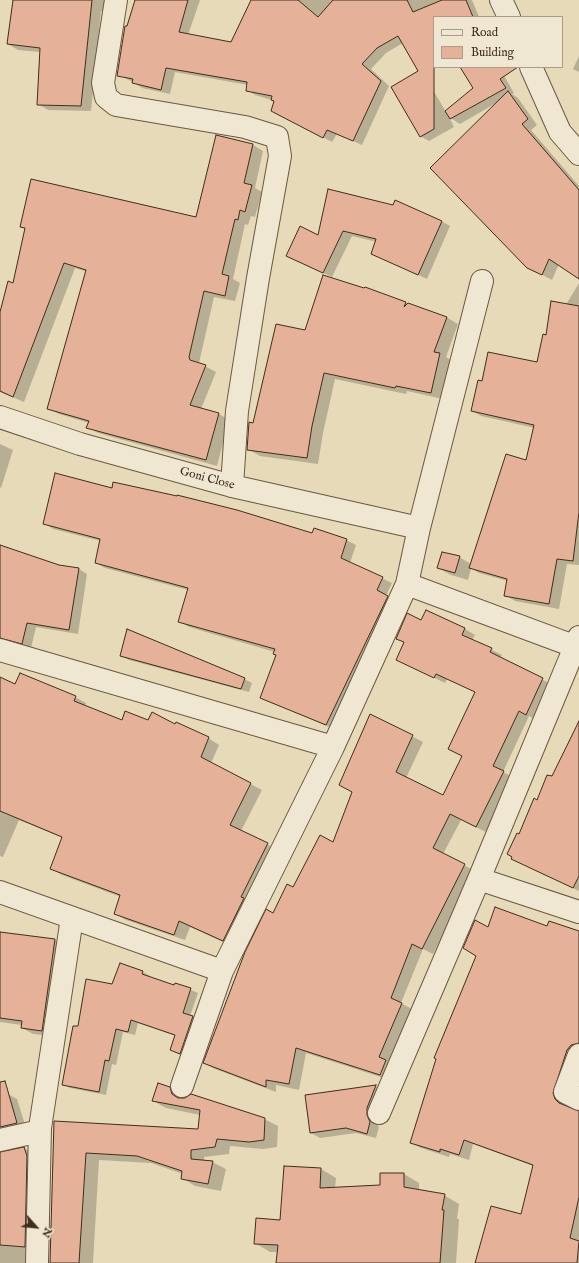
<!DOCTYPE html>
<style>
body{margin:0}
#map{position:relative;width:579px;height:1263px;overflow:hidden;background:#e6dab9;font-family:"IM FELL English",serif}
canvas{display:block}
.legend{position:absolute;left:433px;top:16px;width:130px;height:52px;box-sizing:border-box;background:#efe7d2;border:1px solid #a99d88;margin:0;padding:5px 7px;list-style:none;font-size:12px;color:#402d1a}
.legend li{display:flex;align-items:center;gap:8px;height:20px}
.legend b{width:20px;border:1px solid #a99d88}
.north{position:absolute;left:16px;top:1207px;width:40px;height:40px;-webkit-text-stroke:3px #efe7d2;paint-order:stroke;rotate:117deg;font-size:11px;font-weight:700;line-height:16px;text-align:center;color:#402d1a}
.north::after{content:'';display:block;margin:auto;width:14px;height:18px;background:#402d1a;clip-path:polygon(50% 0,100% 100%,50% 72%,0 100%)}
</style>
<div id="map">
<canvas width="579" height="1263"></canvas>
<ul class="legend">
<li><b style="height:5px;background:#efe7d2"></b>Road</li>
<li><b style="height:11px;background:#e5b299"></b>Building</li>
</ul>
<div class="north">N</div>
</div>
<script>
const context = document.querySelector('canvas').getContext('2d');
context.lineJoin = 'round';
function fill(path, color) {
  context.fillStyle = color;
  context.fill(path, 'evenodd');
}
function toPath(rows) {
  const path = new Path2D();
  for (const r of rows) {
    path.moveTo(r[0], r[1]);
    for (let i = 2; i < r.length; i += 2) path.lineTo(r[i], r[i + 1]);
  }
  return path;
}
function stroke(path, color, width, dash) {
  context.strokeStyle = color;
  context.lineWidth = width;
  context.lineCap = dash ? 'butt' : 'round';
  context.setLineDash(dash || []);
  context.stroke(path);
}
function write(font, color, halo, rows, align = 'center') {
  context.font = font + ' "IM FELL English",serif';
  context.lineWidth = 3;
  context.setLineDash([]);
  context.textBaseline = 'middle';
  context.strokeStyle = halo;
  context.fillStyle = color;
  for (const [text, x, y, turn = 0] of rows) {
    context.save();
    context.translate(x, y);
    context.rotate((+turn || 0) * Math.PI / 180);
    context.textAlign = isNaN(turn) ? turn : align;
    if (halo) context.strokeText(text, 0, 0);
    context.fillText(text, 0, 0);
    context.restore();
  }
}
fill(toPath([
 [13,0,109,0,108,12,101,11,91,111,48,110,38,104,40,52,18,50,8,44],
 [136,0,200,0,188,35,231,43,252,0,472,0,479,17,434,17,434,61,403,43,386,53,371,69,389,86,362,145,337,134,332,142,281,115,275,101,255,95,247,90,248,85,175,72,170,94,142,88,133,82,118,75],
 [579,56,579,72,573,69],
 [462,67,499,67,514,93,512,94,518,98,537,125,531,130,579,186,579,278,559,264,552,280,528,267,498,102,460,124,449,117,454,127,429,141,420,136,426,78,446,112,475,88],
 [217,136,253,145,263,151,255,188,262,192,255,217,251,216,248,225,245,224,233,279,240,283,235,301,214,297,199,363,216,372,201,409,219,414,229,420,217,466,98,433,88,427,89,423,59,414,48,408,87,272,75,268,24,402,0,392,0,316,14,284,26,229,22,227,197,218],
 [393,206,441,221,450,226,427,279,381,258,377,242,352,236,332,277,296,260,318,236],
 [579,283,579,565,567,564,559,609,515,601,505,595,508,581,479,573,471,568,468,580,451,575,438,568,459,557,471,564,527,461,535,428,481,416,472,411,483,382,537,363,547,336],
 [406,303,446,317,458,324,446,357,451,360,443,399,407,391,406,394,335,379,323,433,318,464,260,456,248,449,254,424,306,331],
 [0,444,13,450,1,488,0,487],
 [112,489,313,534,346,540,356,545,350,563,392,583,386,596,397,602,336,730,261,697,277,655,275,652,189,627,180,622,188,590,105,568,96,563,101,541,53,529,44,523],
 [0,546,59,566,79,569,87,574,78,634,36,627,31,648,13,642,4,637,0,627],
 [422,621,465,629,475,635,472,640,502,655,500,658,553,685,536,720,529,716,503,772,514,778,486,832,461,820,443,854,475,871,433,954,423,949,401,1003,412,1009,390,1080,306,1053,299,1090,276,1085,276,1092,215,1069,204,1063,273,914,293,888,334,843,353,792,371,715,423,742,406,778,443,797,463,756,475,692,447,679,445,683,408,665,405,643,397,638],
 [121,656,244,679,252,683,249,692,129,660],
 [0,679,16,685,75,697,86,703,85,707,122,722,148,721,175,726,208,738,219,745,211,763,262,790,241,831,278,850,234,947,190,927,185,940,126,920,115,913,121,897,62,875,52,869,63,838,19,820,3,857,0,856],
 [579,723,579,891,512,859,520,835,552,778],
 [548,927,579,932,579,1052,562,1099,564,1105,579,1112,579,1263,476,1263,522,1216,533,1166,473,1144,469,1160,450,1154,449,1157,421,1148,411,1143,488,928],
 [0,933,55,940,66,947,53,1036,33,1034,22,1028,22,1025,0,1022],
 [120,964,143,972,150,976,149,978,175,987,176,984,198,993,190,1016,200,1021,187,1058,171,1050,176,1036,138,1023,135,1035,123,1032,116,1065,112,1064,106,1095,70,1088,63,1084,78,1028,113,985],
 [375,1086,384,1091,375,1121,379,1127,376,1138,356,1133,320,1138,311,1133],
 [169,1088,183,1096,184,1100,264,1119,278,1126,277,1147,263,1149,230,1146,229,1154,204,1157,204,1161,212,1162,226,1169,221,1191,195,1186,182,1178,183,1174,151,1163,99,1160,93,1263,50,1263,55,1122,199,1130,200,1115,166,1108,153,1101],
 [8,1094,17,1099,26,1128,0,1137,0,1096],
 [24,1148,33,1154,33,1263,0,1263,0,1152],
 [321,1169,336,1178,335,1188,381,1186,404,1174,419,1183,419,1190,444,1195,459,1204,457,1218,459,1220,456,1263,277,1263,278,1252,270,1252,255,1243,280,1221]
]), '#0003');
const building = toPath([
 [13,0,92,0,81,106,37,105,40,48,7,44,13,0],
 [135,0,188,0,179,32,231,42,251,0,298,0,318,17,333,0,407,0,413,12,442,0,466,0,473,17,434,17,434,129,420,137,391,87,418,71,398,36,377,48,362,64,381,81,353,141,327,130,323,138,271,111,274,101,271,100,272,96,246,91,247,82,166,68,161,90,132,83,133,79,117,76,125,26,127,26,135,0],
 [460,67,518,67,500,79,506,88,450,119,445,111,473,88,460,67],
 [508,91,528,119,522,124,579,190,579,279,549,259,542,275,527,268,430,168,508,91],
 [216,135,253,144,244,183,252,185,245,212,240,210,238,220,235,219,222,274,229,276,225,296,204,291,189,357,190,360,206,365,190,405,219,413,206,460,86,428,89,421,47,409,86,270,64,263,13,397,0,391,0,312,8,281,13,283,25,228,20,227,31,179,196,217,216,135],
 [328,189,393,205,395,200,442,221,418,275,371,254,376,239,343,231,323,273,286,256,300,226,318,235,328,189],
 [323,275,364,288,365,287,406,302,404,307,408,303,447,317,434,352,440,353,431,393,396,386,395,388,324,373,312,426,307,458,247,450,249,422,253,423,276,324,305,330,323,275],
 [551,301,579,306,579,512,573,561,557,559,549,604,504,596,507,579,469,568,506,454,526,460,534,425,471,411,478,380,482,381,488,352,537,362,543,334,546,335,551,301],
 [55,473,112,488,113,482,177,496,177,495,237,510,312,533,314,528,347,539,341,558,383,577,377,590,388,596,326,725,260,698,276,655,273,654,275,649,178,622,188,588,95,563,100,539,43,524,55,473],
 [0,545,59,565,79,568,69,630,27,623,22,644,0,638,0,545],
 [442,552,460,556,455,573,437,568,442,552],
 [426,610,465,628,462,635,492,648,490,652,543,678,526,715,519,711,493,766,504,771,476,827,450,814,433,848,465,864,422,949,412,944,391,998,402,1003,379,1057,386,1060,380,1075,296,1048,289,1084,266,1080,266,1087,203,1063,245,952,266,909,273,913,287,884,293,887,320,835,333,842,352,792,339,785,370,714,413,735,396,772,443,795,462,756,448,749,475,692,436,674,434,678,396,660,404,642,396,639,407,613,421,620,426,610],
 [127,629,245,678,241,689,120,656,127,629],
 [20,673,76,696,74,701,122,720,125,711,148,720,152,712,175,724,176,722,209,737,201,757,251,783,230,825,268,843,241,897,244,898,223,941,179,921,174,935,114,914,120,895,50,869,62,837,0,811,0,677,15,684,20,673],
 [579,721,579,876,573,888,511,859,512,857,507,854,517,833,519,834,534,798,537,800,547,775,552,776,579,721],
 [495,907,547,926,549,921,579,931,579,1043,571,1045,567,1050,553,1093,555,1099,559,1103,579,1111,579,1197,570,1238,579,1241,577,1263,475,1263,491,1206,521,1214,533,1165,464,1140,459,1155,440,1149,440,1152,410,1143,436,1059,434,1058,476,956,463,948,475,920,488,927,495,907],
 [0,932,55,939,42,1031,21,1028,22,1021,0,1018,0,932],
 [120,963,143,971,142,974,174,985,175,983,191,988,183,1013,193,1016,180,1054,170,1050,175,1035,131,1020,128,1032,116,1029,109,1061,105,1060,99,1092,62,1085,73,1026,78,1026,86,979,112,984,120,963],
 [5,1081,17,1123,0,1127,0,1082,5,1081],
 [158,1083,170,1087,172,1094,178,1098,185,1098,191,1094,265,1118,264,1140,249,1142,217,1139,215,1147,191,1150,191,1159,213,1161,208,1184,181,1179,182,1171,137,1156,86,1153,79,1263,50,1263,54,1121,198,1129,200,1110,152,1101,158,1083],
 [376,1085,367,1108,367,1115,370,1122,367,1134,346,1128,310,1133,305,1095,376,1085],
 [24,1147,27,1156,25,1247,0,1245,0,1152,24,1147],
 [284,1166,321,1168,320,1188,380,1185,380,1173,404,1173,404,1187,445,1194,442,1210,444,1210,440,1263,276,1263,278,1245,254,1244,256,1218,280,1220,284,1166]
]);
fill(building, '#e5b299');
stroke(building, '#402d1a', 1);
const minor = toPath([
 [116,0,103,83,106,97,116,105,245,127,277,137,280,156,258,278,237,411,232,486],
 [501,0,509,17],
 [531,67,560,132,579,154],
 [0,417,80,444,232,486,419,528],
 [407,584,579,648],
 [0,650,333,747],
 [479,879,579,912],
 [0,892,222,971],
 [579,1055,565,1092,579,1099],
 [182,1086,222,971,333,747,407,584,419,528,482,281],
 [379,1113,479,879,579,637],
 [0,1140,40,1131],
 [37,1263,40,1128,72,918]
]);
stroke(minor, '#6a5842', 24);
stroke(minor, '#efe7d2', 22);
write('12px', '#402d1a', '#efe7d2', [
 ["Goni Close",207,479,15]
]);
</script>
